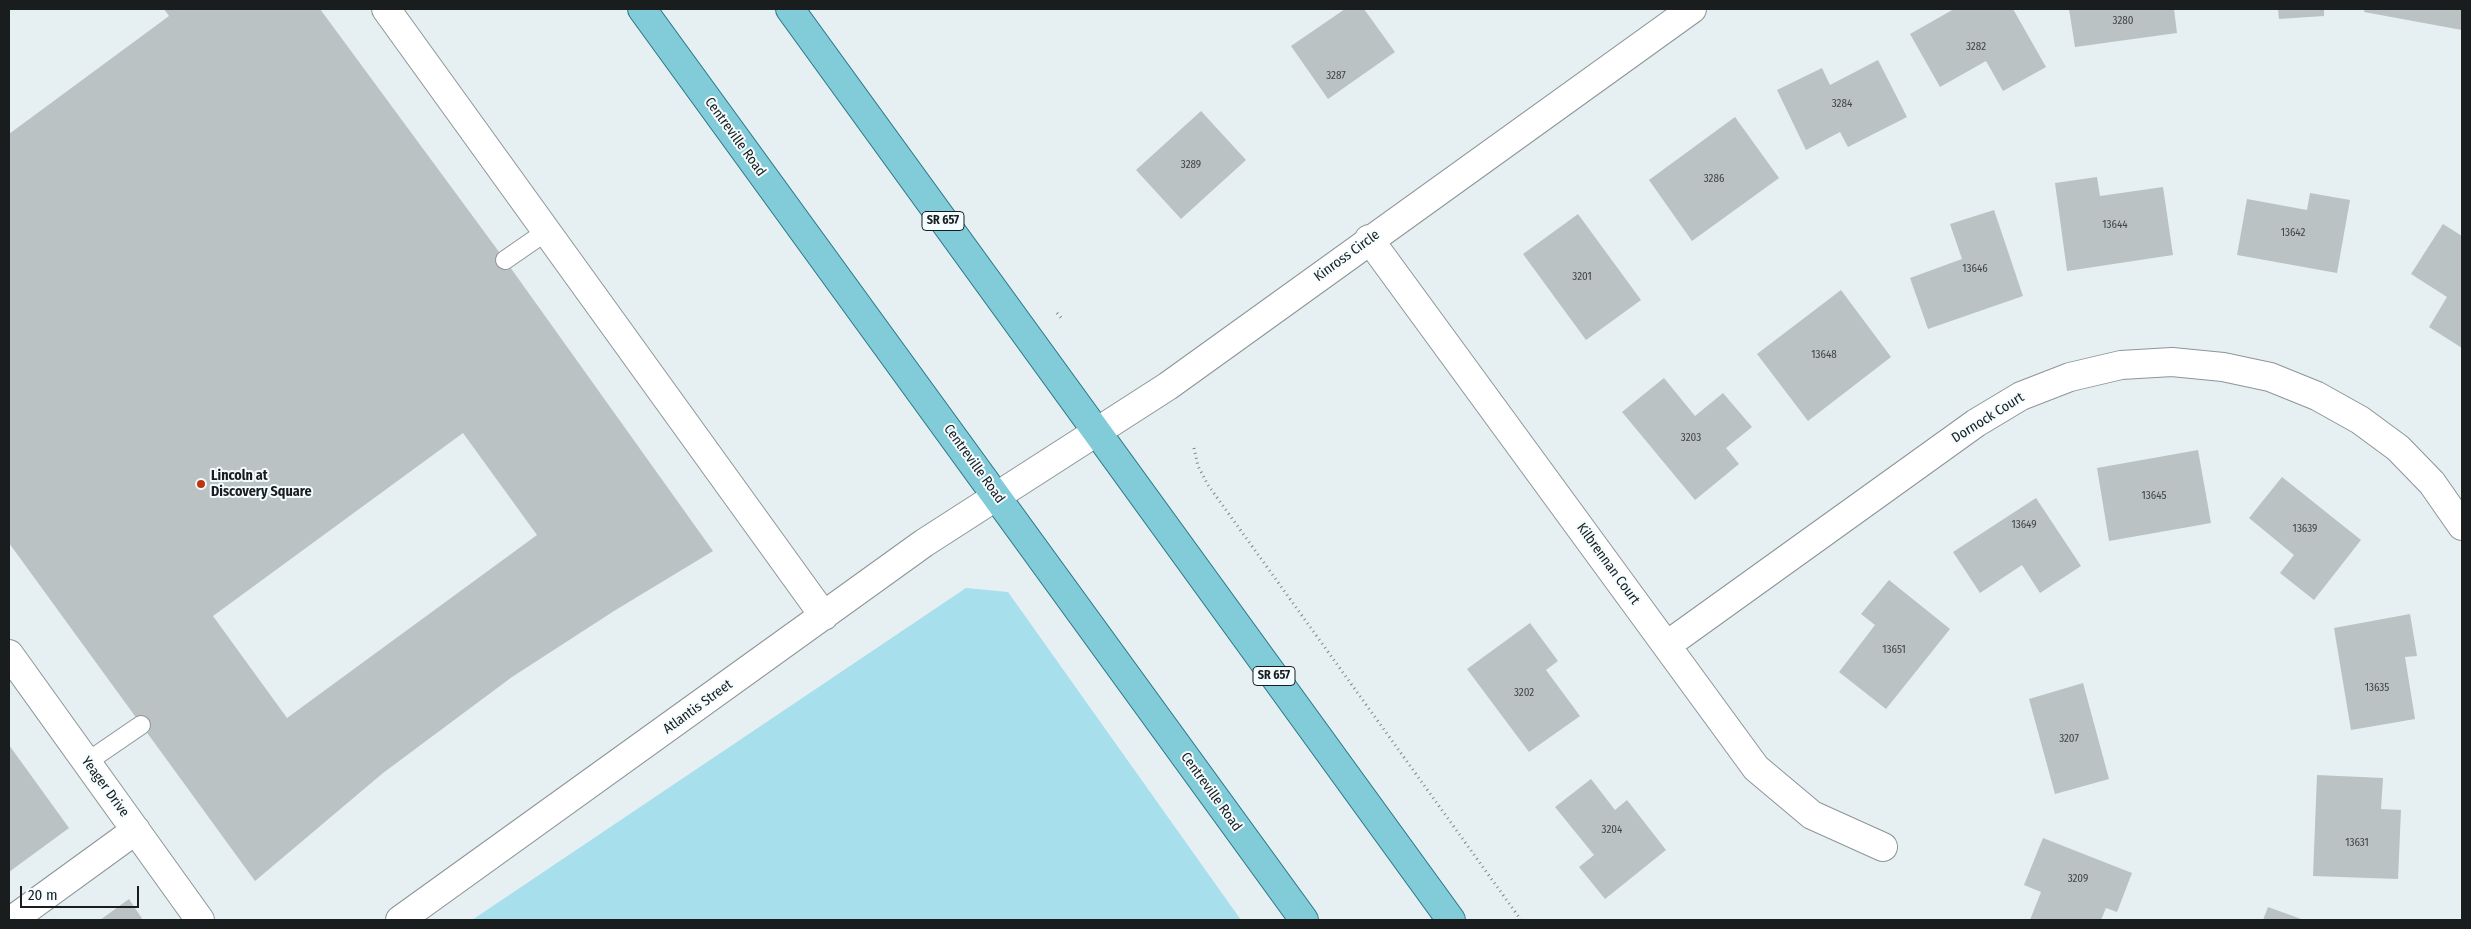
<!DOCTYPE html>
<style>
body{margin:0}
#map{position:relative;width:2471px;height:929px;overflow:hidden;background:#e6eff1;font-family:"Fira Sans Condensed",sans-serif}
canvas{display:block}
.frame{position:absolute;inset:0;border:10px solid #1a1d1e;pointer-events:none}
.scale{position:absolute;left:20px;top:886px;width:119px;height:22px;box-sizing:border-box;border:2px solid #1a1d1e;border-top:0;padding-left:6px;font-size:15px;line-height:18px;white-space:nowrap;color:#1a1d1e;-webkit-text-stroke:4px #f3fcfe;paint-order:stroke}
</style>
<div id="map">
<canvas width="2471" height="929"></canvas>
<div class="frame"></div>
<div class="scale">20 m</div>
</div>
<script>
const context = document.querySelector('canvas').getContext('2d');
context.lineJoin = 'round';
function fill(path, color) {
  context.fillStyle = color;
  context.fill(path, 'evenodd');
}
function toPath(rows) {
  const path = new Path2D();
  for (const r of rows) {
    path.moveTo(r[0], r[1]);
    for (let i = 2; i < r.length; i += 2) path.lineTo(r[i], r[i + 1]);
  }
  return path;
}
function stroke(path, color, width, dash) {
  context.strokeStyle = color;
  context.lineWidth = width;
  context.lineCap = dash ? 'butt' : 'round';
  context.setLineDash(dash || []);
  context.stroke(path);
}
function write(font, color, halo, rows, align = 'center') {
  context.font = font + ' "Fira Sans Condensed",sans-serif';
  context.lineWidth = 4;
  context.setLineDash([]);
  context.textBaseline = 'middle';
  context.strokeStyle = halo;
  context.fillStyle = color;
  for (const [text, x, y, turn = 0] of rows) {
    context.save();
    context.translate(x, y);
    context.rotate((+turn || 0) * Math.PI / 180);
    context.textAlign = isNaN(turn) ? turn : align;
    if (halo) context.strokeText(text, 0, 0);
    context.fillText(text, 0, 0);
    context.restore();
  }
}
fill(toPath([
 [966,588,1008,592,1241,920,472,920]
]), '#a8dfed');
fill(toPath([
 [164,9,320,9,505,260,713,551,614,611,512,677,383,773,255,881,9,543,9,134,169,16],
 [463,433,537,535,287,718,213,616],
 [1345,9,1364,9,1395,52,1328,99,1291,46],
 [1954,9,2013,9,2046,67,2003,91,1986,61,1940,87,1910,34],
 [2069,9,2174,9,2177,33,2075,47],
 [2278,9,2324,9,2324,16,2279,19],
 [2365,9,2462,9,2462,30,2364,12],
 [1878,60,1907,117,1848,147,1840,132,1806,150,1777,90,1822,68,1830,85],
 [1201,111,1246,160,1181,219,1136,170],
 [1735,117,1779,178,1692,241,1649,180],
 [2097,177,2100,196,2163,187,2173,255,2067,271,2055,183],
 [2310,193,2350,200,2337,273,2237,255,2247,199,2307,210],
 [1994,210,2023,296,1928,329,1910,278,1962,259,1950,224],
 [1578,214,1641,300,1586,340,1523,254],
 [2443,224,2462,236,2462,348,2429,327,2447,297,2411,274],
 [1841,290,1891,357,1808,421,1757,354],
 [1664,378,1695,416,1723,393,1752,427,1726,448,1739,464,1695,500,1622,412],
 [2198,450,2211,523,2109,541,2097,468],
 [2282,477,2361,540,2314,600,2280,573,2294,555,2249,518],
 [2036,498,2081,566,2040,593,2022,565,1980,593,1953,552],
 [1889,580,1950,629,1886,709,1839,672,1875,625,1861,614],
 [2410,614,2417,656,2405,657,2415,719,2351,730,2334,628],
 [1530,623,1558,661,1546,670,1580,716,1529,752,1467,669],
 [2083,683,2109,779,2055,794,2029,699],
 [9,745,69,828,9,872],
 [2317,775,2383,778,2381,809,2401,810,2398,879,2313,876],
 [1591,779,1615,810,1627,800,1666,850,1605,899,1579,867,1594,855,1555,807],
 [2043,838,2132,873,2117,912,2106,908,2101,920,2030,920,2041,892,2024,885],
 [129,899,143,920,100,920],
 [2268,907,2304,920,2263,920]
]), '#bac2c4');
const lane = toPath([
 [505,260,547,231],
 [87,762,141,725]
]);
const street = toPath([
 [386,9,824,616],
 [1369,239,1756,768,1812,815,1883,847],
 [1667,645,1976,423,2021,396,2070,377,2121,365,2172,362,2223,367,2270,377,2317,396,2360,420,2398,448,2432,483,2462,526],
 [9,654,200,920],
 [12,920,136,830],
 [400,920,924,543,997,496]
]);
const secondary = toPath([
 [997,496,1168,386,1692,9]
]);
const primary = toPath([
 [642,9,1304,920],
 [790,9,1451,920]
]);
stroke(lane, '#8d9597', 20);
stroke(street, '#8d9597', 30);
stroke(secondary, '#8d9597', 30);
stroke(primary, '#277787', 30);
stroke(toPath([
 [1057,313,1063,320],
 [1194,448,1198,466,1208,485,1521,920]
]), '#828889', 3, [1, 4]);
stroke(lane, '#fff', 18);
stroke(street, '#fff', 28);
stroke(secondary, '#fff', 28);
stroke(primary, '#82cbd9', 28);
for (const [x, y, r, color] of [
 [201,484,5,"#be3411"]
]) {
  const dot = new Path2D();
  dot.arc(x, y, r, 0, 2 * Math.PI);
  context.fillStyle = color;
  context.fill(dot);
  stroke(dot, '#f3fcfe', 2);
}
write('11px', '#424648', null, [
 ["3280",2123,21],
 ["3282",1976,47],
 ["3287",1336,76],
 ["3284",1842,104],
 ["3289",1191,165],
 ["3286",1714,179],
 ["13644",2115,225],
 ["13642",2293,233],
 ["13646",1975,269],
 ["3201",1582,277],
 ["13648",1824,355],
 ["3203",1691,438],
 ["13645",2154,496],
 ["13649",2024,525],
 ["13639",2305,529],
 ["13651",1894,650],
 ["13635",2377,688],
 ["3202",1524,693],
 ["3207",2069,739],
 ["3204",1612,830],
 ["13631",2357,843],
 ["3209",2078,879]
]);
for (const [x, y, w] of [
 [943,221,42],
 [1274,676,42]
]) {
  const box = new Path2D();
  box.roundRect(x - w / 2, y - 9.5, w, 19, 4);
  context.fillStyle = '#f3fcfe';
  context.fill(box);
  stroke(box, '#1a1d1e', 1);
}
write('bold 12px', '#1a1d1e', null, [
 ["SR 657",943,221],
 ["SR 657",1274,676]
]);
write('14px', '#1a1d1e', '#f3fcfe', [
 ["Centreville Road",735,137,54],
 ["Kinross Circle",1347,256,-36],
 ["Dornock Court",1988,418,-32],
 ["Centreville Road",974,464,54],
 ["Kilbrennan Court",1608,564,54],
 ["Atlantis Street",698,707,-36],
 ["Yeager Drive",105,787,54],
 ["Centreville Road",1211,792,54]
]);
write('bold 14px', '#1a1d1e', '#f3fcfe', [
 ["Lincoln at",211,476],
 ["Discovery Square",211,492]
], 'left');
</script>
